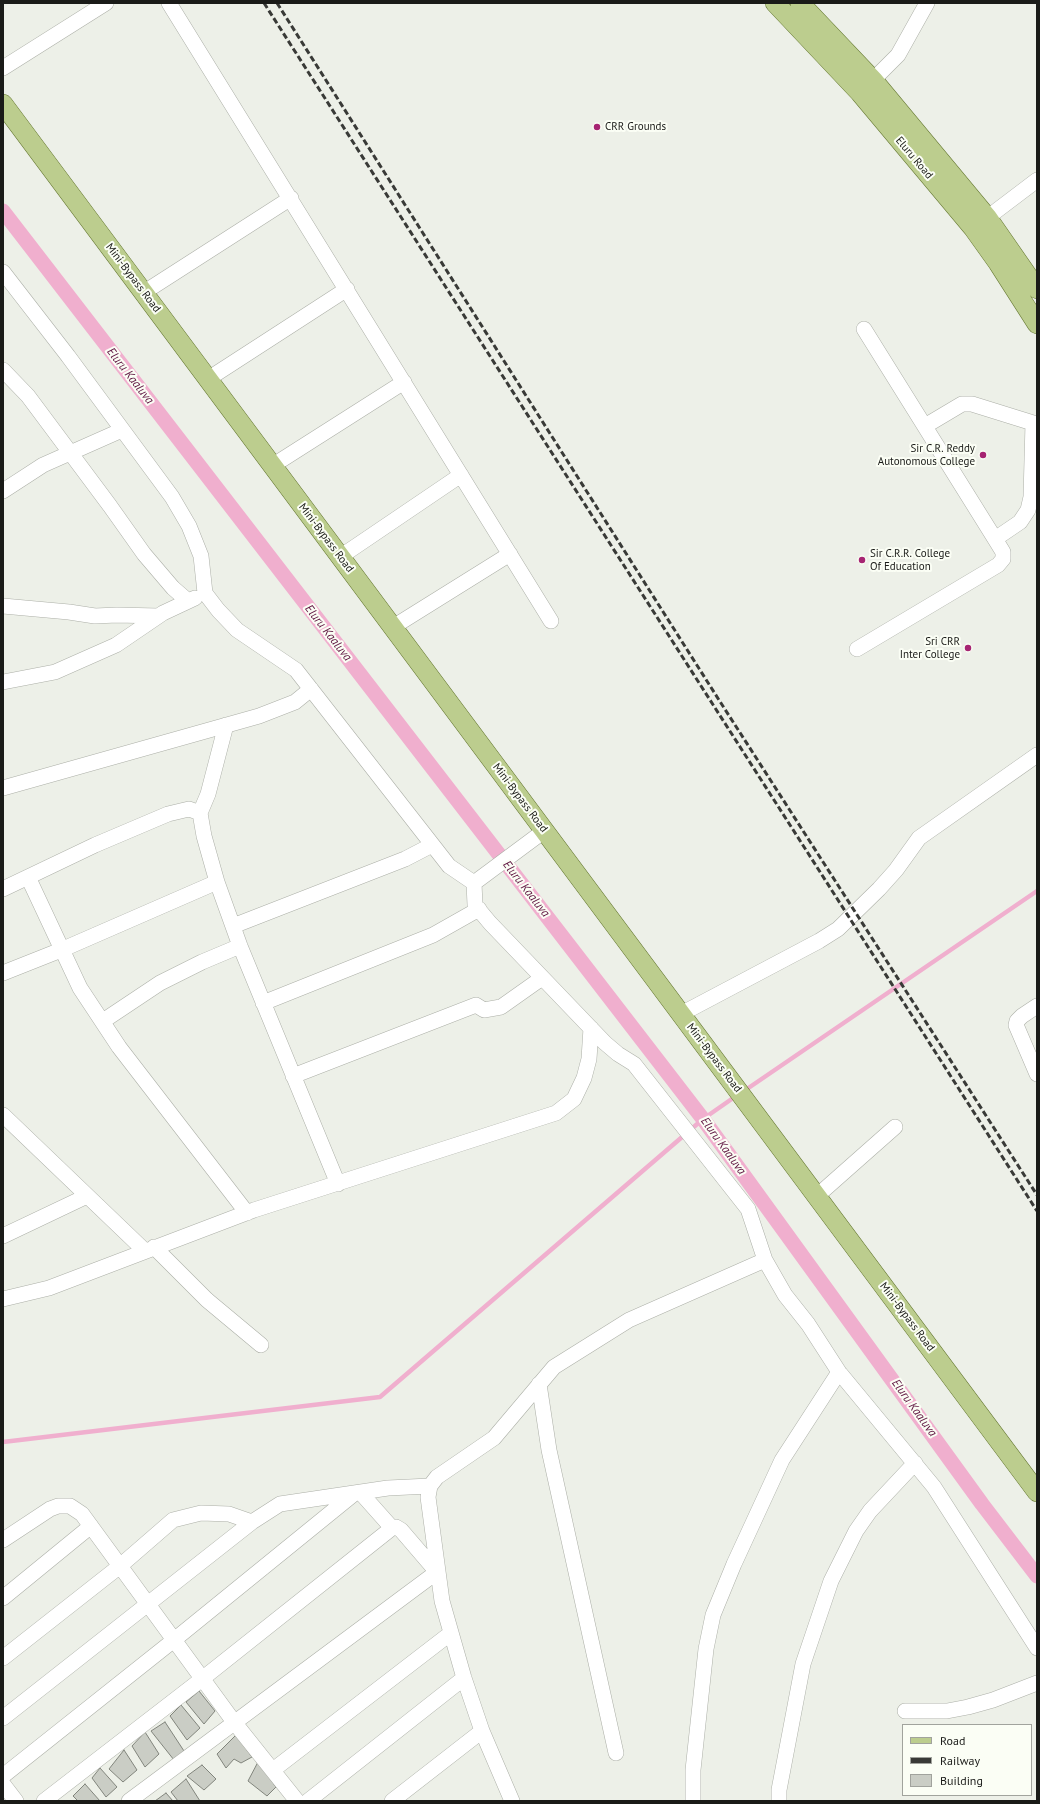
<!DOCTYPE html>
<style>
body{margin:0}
#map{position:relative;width:1040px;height:1804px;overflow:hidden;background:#edf0e8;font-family:"PT Sans",sans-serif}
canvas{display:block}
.frame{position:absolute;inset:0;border:4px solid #1a1b18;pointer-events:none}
.legend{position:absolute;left:902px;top:1724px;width:130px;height:72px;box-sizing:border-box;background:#fbfef5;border:1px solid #a1a39d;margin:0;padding:5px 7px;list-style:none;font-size:12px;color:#1a1b18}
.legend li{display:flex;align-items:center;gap:8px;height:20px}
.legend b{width:20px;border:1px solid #a1a39d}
</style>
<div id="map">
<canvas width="1040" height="1804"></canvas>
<div class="frame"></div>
<ul class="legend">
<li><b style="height:5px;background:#bccd8e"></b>Road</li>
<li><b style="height:5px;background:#393a37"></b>Railway</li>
<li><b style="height:11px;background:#cacdc5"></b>Building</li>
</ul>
</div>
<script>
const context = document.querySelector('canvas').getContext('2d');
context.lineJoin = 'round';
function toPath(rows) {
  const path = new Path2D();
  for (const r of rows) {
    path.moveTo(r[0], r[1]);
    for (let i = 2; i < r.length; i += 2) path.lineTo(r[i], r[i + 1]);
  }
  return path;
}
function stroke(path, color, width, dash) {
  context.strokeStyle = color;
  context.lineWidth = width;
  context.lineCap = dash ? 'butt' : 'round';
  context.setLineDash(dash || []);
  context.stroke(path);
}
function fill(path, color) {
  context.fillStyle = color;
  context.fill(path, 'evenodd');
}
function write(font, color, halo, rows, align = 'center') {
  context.font = font + ' "PT Sans",sans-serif';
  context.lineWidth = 4;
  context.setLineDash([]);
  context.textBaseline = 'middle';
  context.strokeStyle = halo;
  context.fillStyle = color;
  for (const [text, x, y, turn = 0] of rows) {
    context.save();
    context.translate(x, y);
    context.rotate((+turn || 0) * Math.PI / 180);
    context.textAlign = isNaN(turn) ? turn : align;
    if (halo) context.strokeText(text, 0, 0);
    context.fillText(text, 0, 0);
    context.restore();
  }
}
stroke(toPath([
 [744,1091,1037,891],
 [3,1442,380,1397,703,1119,736,1096]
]), '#f0afce', 4.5);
stroke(toPath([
 [3,211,703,1119,982,1504,1037,1576]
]), '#f0afce', 15);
const building = toPath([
 [199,1691,215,1711,204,1724,186,1702,199,1691],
 [181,1705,200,1728,187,1740,170,1716,181,1705],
 [165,1722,184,1751,174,1760,151,1731,165,1722],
 [145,1732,159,1754,145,1767,132,1746,145,1732],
 [236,1735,252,1757,241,1763,234,1759,226,1768,217,1754,236,1735],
 [124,1750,137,1770,123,1782,109,1769,124,1750],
 [258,1762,276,1787,267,1796,248,1781,258,1762],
 [202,1765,216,1779,204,1790,187,1776,202,1765],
 [100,1768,117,1787,106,1797,92,1778,100,1768],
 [186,1779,200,1801,178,1801,171,1792,186,1779],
 [85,1784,100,1801,78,1801,73,1796,85,1784],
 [166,1793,173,1801,155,1801,166,1793]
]);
fill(building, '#cacdc5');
stroke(building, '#81847c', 1);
const minor = toPath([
 [169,3,551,621],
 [3,68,106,3],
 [866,87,898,55,927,3],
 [979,224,1037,180],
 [3,272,68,356,172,497,189,526,201,556,205,593,218,610,237,630,296,670,449,866,474,883],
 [143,293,291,198],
 [3,370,28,396,110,506,144,554,173,588,188,601],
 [208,379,347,289],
 [925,426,962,404,972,404,1033,423,1031,497,1028,510,1020,522,995,539],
 [272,466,404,382],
 [3,491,43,465,122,430],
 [340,557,461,475],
 [3,606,69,612,95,616,117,615,158,616],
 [393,627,510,554],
 [857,649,998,565,1003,559,1003,552,995,539,864,329],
 [3,682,55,672,116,645,163,613,195,598],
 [226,725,208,794,200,813,204,836,217,882,240,946,338,1184],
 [3,788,259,716,295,702,311,689],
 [28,877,80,988,119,1047,247,1213],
 [474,883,475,905,490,923,605,1043,618,1054,634,1064,748,1209,765,1260,785,1295,808,1324,839,1372,934,1487,1037,1648],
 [474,883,544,831],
 [3,889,95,845,168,814,189,809,200,813],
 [233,926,405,859,432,845],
 [3,973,61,950,217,882],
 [263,1003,433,935,479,909],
 [1037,1006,1022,1016,1017,1021,1016,1025,1037,1074],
 [681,1014,819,941,838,929,879,889,896,870,919,838,1037,755],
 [103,1021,160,983,202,962,240,946],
 [293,1076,476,1005,484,1010,501,1007,542,978],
 [3,1115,145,1251],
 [817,1196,895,1127],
 [3,1236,87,1196],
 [154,1247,207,1300,261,1345],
 [3,1299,49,1288,254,1210,556,1113,574,1099,584,1078,589,1059,591,1028],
 [539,1384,549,1450,616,1753],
 [360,1492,392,1528],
 [3,1540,50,1509,58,1506,70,1506,82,1514,234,1722,297,1801],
 [3,1598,91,1526],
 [3,1658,120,1566,173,1520,201,1513,229,1514,252,1522],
 [905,1711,947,1711,968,1707,993,1700,1037,1683],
 [3,1718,252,1522,280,1504,388,1488,430,1486],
 [273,1770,451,1633],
 [3,1776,174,1640,355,1493],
 [3,1784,16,1801],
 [44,1801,202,1679,392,1528,396,1527,401,1530,437,1572],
 [129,1801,437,1572],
 [308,1801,464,1678],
 [392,1801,482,1731],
 [512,1801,482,1731,464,1678,442,1601,428,1497,430,1486,437,1477,494,1438,554,1367,629,1320,765,1260],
 [693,1801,693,1770,706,1649,713,1615,734,1564,782,1460,839,1372],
 [779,1801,779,1790,803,1664,831,1581,856,1531,870,1511,915,1463]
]);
const major = toPath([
 [775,3,860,93,973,228,998,263,1037,324],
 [800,3,874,81,987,217,1037,289],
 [3,104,1037,1492]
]);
stroke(minor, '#acafa7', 16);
stroke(major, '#677934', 20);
stroke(minor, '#fff', 15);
stroke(major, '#bccd8e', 19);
stroke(toPath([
 [264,3,1037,1211],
 [277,3,719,700,1037,1195]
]), '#393a37', 3, [6, 3]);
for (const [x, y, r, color] of [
 [597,127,4,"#a62472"],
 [983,455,4,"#a62472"],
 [862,560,4,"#a62472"],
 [968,648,4,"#a62472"]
]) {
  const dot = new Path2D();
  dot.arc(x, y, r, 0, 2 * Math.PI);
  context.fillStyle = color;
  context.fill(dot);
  stroke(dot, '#fbfef5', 1.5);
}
write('11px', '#1a1b18', '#fbfef5', [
 ["CRR Grounds",605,127],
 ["Sir C.R. Reddy",975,449,"right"],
 ["Autonomous College",975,462,"right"],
 ["Sir C.R.R. College",870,554],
 ["Of Education",870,567],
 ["Sri CRR",960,642,"right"],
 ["Inter College",960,655,"right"]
], 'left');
write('11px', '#1a1b18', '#fbfef5', [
 ["Eluru Road",914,158,50],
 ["Mini-Bypass Road",133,278,53],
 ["Mini-Bypass Road",326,538,53],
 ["Mini-Bypass Road",520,798,53],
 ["Mini-Bypass Road",714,1058,53],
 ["Mini-Bypass Road",907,1317,53]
]);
write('italic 12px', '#5f1541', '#fbfef5', [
 ["Eluru Kaaluva",130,376,52],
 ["Eluru Kaaluva",328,633,52],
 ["Eluru Kaaluva",526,889,52],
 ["Eluru Kaaluva",723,1146,54],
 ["Eluru Kaaluva",914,1408,54]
]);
</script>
